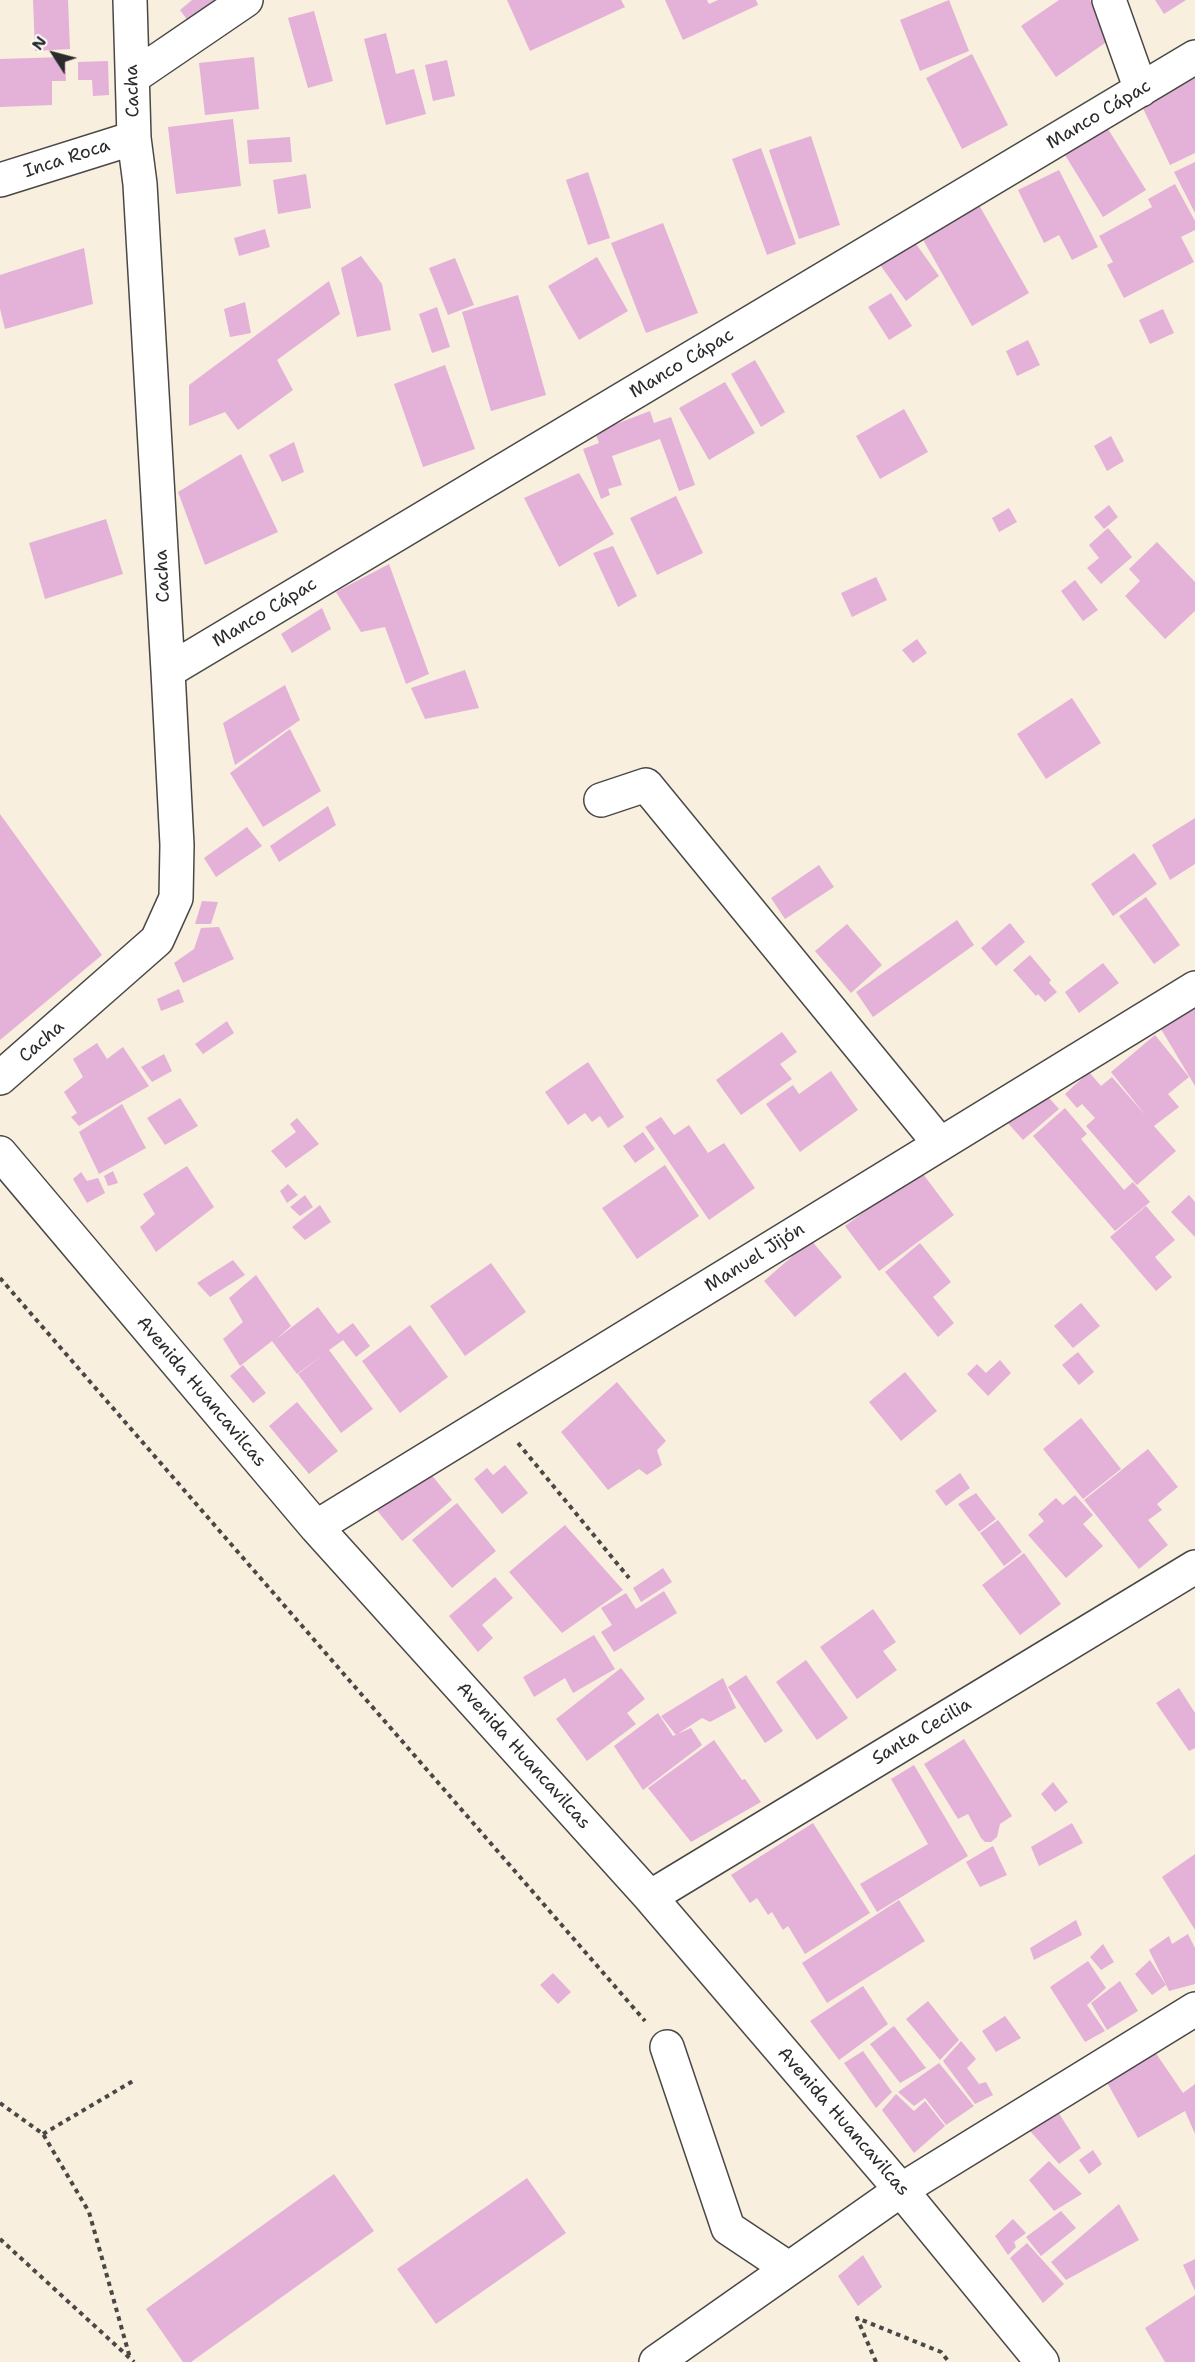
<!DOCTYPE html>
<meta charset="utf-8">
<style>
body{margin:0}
#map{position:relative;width:1195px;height:2362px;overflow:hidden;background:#f8efde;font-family:"Shantell Sans",sans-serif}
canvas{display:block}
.north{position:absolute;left:24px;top:24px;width:60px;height:60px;-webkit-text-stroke:4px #fff;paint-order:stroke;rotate:306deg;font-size:16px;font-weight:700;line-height:24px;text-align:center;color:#2b2b2b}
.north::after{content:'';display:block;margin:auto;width:21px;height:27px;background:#2b2b2b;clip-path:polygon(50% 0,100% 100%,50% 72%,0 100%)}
</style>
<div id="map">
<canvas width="1195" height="2362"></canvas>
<div class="north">N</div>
</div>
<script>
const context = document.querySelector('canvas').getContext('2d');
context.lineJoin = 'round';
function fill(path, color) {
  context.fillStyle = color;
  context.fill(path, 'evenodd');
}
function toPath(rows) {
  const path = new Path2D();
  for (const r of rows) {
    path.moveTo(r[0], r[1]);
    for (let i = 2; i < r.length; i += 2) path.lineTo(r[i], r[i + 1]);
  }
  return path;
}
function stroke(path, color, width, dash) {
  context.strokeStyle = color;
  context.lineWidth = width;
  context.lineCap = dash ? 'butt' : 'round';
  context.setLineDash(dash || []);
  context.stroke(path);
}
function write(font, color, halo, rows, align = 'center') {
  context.font = font + ' "Shantell Sans",sans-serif';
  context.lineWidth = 6;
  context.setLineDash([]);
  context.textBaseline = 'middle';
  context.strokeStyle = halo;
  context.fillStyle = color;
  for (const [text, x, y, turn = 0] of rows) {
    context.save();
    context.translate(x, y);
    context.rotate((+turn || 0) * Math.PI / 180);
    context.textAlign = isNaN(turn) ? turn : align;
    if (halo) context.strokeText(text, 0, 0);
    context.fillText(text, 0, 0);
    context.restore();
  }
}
fill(toPath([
 [33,0,68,0,70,49,35,51],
 [192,0,214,0,188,21,180,10],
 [507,0,621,0,625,7,530,51],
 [665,0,707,0,709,4,718,0,756,0,758,5,683,40],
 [949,0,969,51,920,71,900,20],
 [1059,0,1090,0,1115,36,1056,77,1021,26],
 [1155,0,1186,0,1164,14],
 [314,11,333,81,308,88,288,18],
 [386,33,396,74,414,69,426,114,386,125,364,39],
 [972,54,1008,125,962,149,926,78],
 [65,57,66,81,52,81,52,105,0,107,0,59],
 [254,57,259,109,205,115,199,63],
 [447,60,455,96,433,101,425,65],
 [108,61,109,95,93,96,92,80,78,80,78,62],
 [1195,78,1195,153,1170,165,1141,104],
 [233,119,241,186,176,194,168,127],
 [1108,129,1146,190,1103,217,1065,155],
 [811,136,840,225,799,239,769,150],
 [290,137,292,162,249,164,247,140],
 [761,148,796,244,767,255,732,159],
 [1195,162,1195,213,1174,172],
 [1059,170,1098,247,1072,260,1059,235,1044,243,1018,190],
 [588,172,610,238,588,245,566,180],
 [306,174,311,208,278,214,273,180],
 [1175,184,1195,221,1195,230,1181,237,1194,262,1124,298,1107,265,1113,262,1099,236,1152,207,1148,199],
 [979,205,1029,293,972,326,922,238],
 [663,223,698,313,646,333,611,243],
 [265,229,270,247,239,256,234,238],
 [911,237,939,276,906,301,878,262],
 [84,248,93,304,5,329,0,309,0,275],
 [361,256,382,284,391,330,357,337,341,268],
 [597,257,628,311,579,340,548,286],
 [455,258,474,305,448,315,429,268],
 [329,281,340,314,277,360,293,390,238,430,225,412,189,426,189,385],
 [891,293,912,326,889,340,868,307],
 [518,295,546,395,491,411,462,312],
 [245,302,251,333,230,337,224,309],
 [437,307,450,347,432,353,419,314],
 [1163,309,1174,333,1150,344,1139,320],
 [1028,340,1040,365,1017,376,1006,351],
 [755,360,785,412,761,427,731,374],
 [445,365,475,449,423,467,394,384],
 [725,382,755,433,709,460,679,408],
 [904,409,928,452,880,479,856,436],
 [650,411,654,423,671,417,695,485,679,491,660,439,612,456,622,485,608,489,610,495,601,499,583,449,599,443,595,432],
 [1111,436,1124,461,1107,471,1094,446],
 [294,442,304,472,282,482,269,455],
 [241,454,278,532,205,565,178,492],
 [579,473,614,534,559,567,524,498],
 [676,496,703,553,657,575,630,518],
 [1109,505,1118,517,1104,529,1094,517],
 [1009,508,1017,522,999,532,992,518],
 [106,519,123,574,45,599,29,543],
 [1108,528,1132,557,1101,584,1087,568,1099,558,1089,545],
 [1157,542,1195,582,1195,611,1165,639,1125,596,1140,581,1129,569],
 [613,546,637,596,618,607,593,553],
 [389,564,429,674,406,684,385,627,361,632,336,592],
 [876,577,887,600,852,617,841,593],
 [1075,580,1098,610,1083,621,1061,591],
 [322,608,331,629,292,653,281,634],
 [917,639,927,653,913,663,902,650],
 [465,670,479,708,425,719,411,688],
 [285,685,300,720,235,765,223,723],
 [1072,698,1101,743,1046,779,1017,734],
 [290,729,321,791,263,827,230,773],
 [328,806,336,825,279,862,270,846],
 [0,814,102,955,0,1040],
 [1195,818,1195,864,1170,880,1152,845],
 [247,827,262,846,216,877,204,858],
 [1134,853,1157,884,1113,916,1091,884],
 [819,865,834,887,785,919,771,898],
 [1146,897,1180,945,1154,964,1119,916],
 [202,901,218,902,211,924,195,924],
 [957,920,974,945,873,1017,856,992],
 [1010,923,1025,942,996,966,981,948],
 [847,924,882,965,851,993,815,951],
 [219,927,234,959,183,983,174,963,194,949,201,928],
 [1030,955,1051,980,1049,983,1057,992,1045,1002,1038,994,1036,996,1013,970],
 [1103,963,1119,983,1079,1013,1065,992],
 [179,989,184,1002,161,1011,157,999],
 [1195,1008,1195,1086,1161,1029],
 [227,1021,234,1033,203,1054,195,1044],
 [782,1032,797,1052,780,1064,792,1079,741,1115,716,1080],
 [1155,1035,1189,1077,1168,1094,1179,1107,1154,1126,1176,1151,1137,1185,1086,1126,1095,1118,1082,1104,1077,1108,1065,1094,1089,1072,1101,1086,1112,1077,1146,1116,1111,1072],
 [97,1043,107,1059,123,1047,149,1086,79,1126,71,1117,77,1113,64,1092,83,1077,73,1059],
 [164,1054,172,1071,152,1082,141,1067],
 [588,1062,624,1117,608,1128,600,1116,592,1122,585,1113,568,1125,545,1092],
 [831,1071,858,1110,800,1152,766,1104,793,1085,799,1094],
 [1043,1091,1059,1109,1023,1140,1007,1122],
 [180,1098,198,1126,165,1145,147,1118],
 [122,1104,146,1148,99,1174,79,1132],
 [1065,1108,1087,1134,1081,1139,1124,1190,1133,1182,1150,1202,1115,1231,1033,1136],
 [661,1117,674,1135,689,1125,708,1153,724,1143,755,1188,709,1220,645,1127],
 [297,1118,319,1144,286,1168,271,1151,296,1132,290,1124],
 [643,1132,655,1149,635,1163,623,1146],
 [665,1165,699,1216,637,1259,602,1208],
 [187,1166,214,1207,156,1252,140,1227,155,1214,143,1194],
 [920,1170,954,1215,879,1271,845,1226],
 [113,1171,118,1183,108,1186,104,1176],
 [81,1172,87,1181,98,1178,105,1193,87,1203,73,1179],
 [288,1184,298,1195,287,1203,280,1191],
 [305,1195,313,1207,300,1216,290,1207],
 [1189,1195,1195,1202,1195,1237,1171,1212],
 [320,1205,331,1222,305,1240,292,1227],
 [1146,1206,1175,1240,1155,1257,1172,1277,1156,1291,1110,1237],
 [811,1240,842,1277,795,1317,764,1281],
 [920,1243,951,1282,933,1297,954,1323,938,1337,885,1272],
 [233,1260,245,1275,210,1297,197,1283],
 [491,1263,526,1312,465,1356,430,1306],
 [256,1275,291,1326,275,1340,318,1307,338,1334,353,1323,370,1346,356,1357,343,1340,329,1350,373,1409,341,1433,298,1374,324,1354,297,1374,272,1341,240,1366,223,1339,243,1322,229,1298],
 [1081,1303,1100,1326,1073,1348,1054,1326],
 [410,1325,448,1377,400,1413,362,1361],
 [1078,1352,1094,1372,1079,1385,1062,1365],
 [1000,1360,1011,1373,988,1396,967,1374,977,1364,986,1373],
 [243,1365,266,1393,253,1403,230,1376],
 [905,1372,937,1411,901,1441,869,1402],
 [617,1382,666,1441,657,1450,662,1465,647,1475,639,1469,608,1490,561,1432],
 [297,1402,338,1451,309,1474,269,1426],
 [1081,1418,1121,1469,1083,1499,1043,1449],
 [1148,1449,1178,1487,1157,1504,1162,1510,1148,1520,1168,1545,1139,1569,1084,1500],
 [505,1465,528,1493,502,1514,474,1479,487,1468,493,1475],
 [425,1467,452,1500,402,1541,375,1508],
 [960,1473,970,1488,946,1506,935,1491],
 [976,1493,996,1519,979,1532,958,1504],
 [1075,1495,1093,1515,1083,1524,1103,1546,1066,1578,1028,1535,1044,1521,1038,1514,1056,1498,1063,1505],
 [457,1503,496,1551,452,1588,412,1540],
 [998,1520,1022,1552,1004,1566,980,1533],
 [565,1525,623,1590,562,1633,509,1572],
 [1024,1553,1061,1604,1020,1635,982,1585],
 [663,1568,672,1582,641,1602,633,1588],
 [495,1577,513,1598,482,1625,493,1638,478,1652,449,1616],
 [664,1591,677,1613,614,1652,601,1632,612,1625,601,1608,626,1593,636,1609],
 [873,1609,896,1642,883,1651,897,1670,857,1699,820,1647],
 [594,1635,615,1669,573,1693,565,1678,534,1697,523,1677],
 [806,1660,848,1718,817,1740,776,1682],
 [621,1668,645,1699,627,1713,636,1724,587,1761,556,1719],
 [746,1675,783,1731,765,1743,728,1687],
 [723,1678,736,1708,710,1722,702,1718,676,1735,661,1716],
 [1179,1688,1195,1713,1195,1748,1189,1751,1156,1703],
 [658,1713,673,1736,691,1728,702,1745,643,1790,614,1746],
 [964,1739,1012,1816,1000,1824,997,1837,991,1842,985,1842,981,1838,968,1814,958,1819,924,1764],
 [714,1740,742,1780,745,1779,761,1802,691,1842,648,1788],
 [914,1765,968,1856,877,1912,860,1884,928,1844,891,1779],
 [1053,1782,1068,1802,1055,1812,1041,1794],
 [813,1823,870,1913,805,1954,788,1926,783,1930,772,1912,768,1915,757,1898,750,1903,731,1875],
 [1072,1823,1083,1843,1039,1866,1031,1847],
 [993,1846,1007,1875,980,1887,966,1862],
 [1195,1854,1195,1930,1162,1877],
 [899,1900,925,1941,827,2003,802,1963],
 [1076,1920,1082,1935,1034,1960,1030,1948],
 [1188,1934,1195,1948,1195,1984,1169,1991,1149,1950,1169,1936,1172,1944],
 [1103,1944,1114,1962,1101,1970,1090,1957],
 [1150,1960,1166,1985,1152,1995,1135,1974],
 [1088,1961,1106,1988,1087,2005,1105,2031,1085,2042,1050,1987],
 [553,1973,571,1992,558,2004,540,1985],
 [1120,1981,1138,2011,1107,2030,1091,2003],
 [863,1986,888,2024,839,2060,810,2021],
 [928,2001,959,2040,940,2060,906,2019],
 [1005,2016,1021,2038,996,2052,982,2031],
 [894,2026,926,2068,900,2083,870,2044],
 [961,2041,976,2059,967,2068,979,2084,986,2082,993,2095,975,2104,943,2061],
 [1153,2049,1183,2093,1195,2084,1195,2134,1185,2111,1138,2138,1105,2079],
 [863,2051,892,2092,876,2108,844,2063],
 [939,2063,974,2106,946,2125,925,2098,914,2106,898,2092],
 [896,2094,914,2111,925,2101,945,2126,914,2153,882,2110],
 [1053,2104,1081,2148,1059,2164,1024,2124],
 [1093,2150,1102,2164,1089,2174,1079,2160],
 [1049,2161,1082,2194,1054,2211,1029,2180],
 [334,2174,374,2231,191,2362,183,2362,146,2309],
 [527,2178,566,2233,436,2324,397,2269],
 [1119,2204,1139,2240,1066,2280,1051,2262],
 [1061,2211,1076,2228,1041,2256,1026,2237],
 [1013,2219,1026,2233,1014,2242,1016,2247,1008,2255,995,2236],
 [1027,2243,1064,2284,1043,2303,1010,2258],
 [863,2255,882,2287,858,2306,838,2276],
 [1195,2259,1195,2291,1183,2265],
 [1195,2295,1195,2362,1165,2362,1145,2328]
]), '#e4b1d8');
const minor = toPath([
 [1109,0,1141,90],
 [133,77,246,0],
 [0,180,134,138],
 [168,671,1195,57],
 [601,800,646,785,940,1144],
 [0,1078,157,940,176,898,177,845,168,671,140,184,134,138,130,0],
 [0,1153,316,1527,650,1897,901,2190,1042,2362],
 [316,1527,1195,988],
 [650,1897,1195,1567],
 [667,2047,728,2228,788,2268],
 [656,2362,901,2190,1195,2009]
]);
stroke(minor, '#4a4846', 36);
stroke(toPath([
 [0,1278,645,2021],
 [518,1443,629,1578],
 [0,2103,43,2134,89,2212,130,2358],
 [43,2134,133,2081],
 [0,2239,134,2362],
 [876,2362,857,2318,941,2352,949,2362]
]), '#4a4846', 4, [4.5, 4.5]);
stroke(minor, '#fff', 33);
write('18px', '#2b2b2b', '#fff', [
 ["Cacha",133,91,-92],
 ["Manco Cápac",1099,115,-31],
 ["Inca Roca",67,159,-18],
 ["Manco Cápac",682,364,-31],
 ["Cacha",163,576,-93],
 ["Manco Cápac",265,613,-31],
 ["Cacha",42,1042,-41],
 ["Manuel Jijón",755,1258,-32],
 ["Avenida Huancavilcas",201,1392,50],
 ["Santa Cecilia",922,1732,-31],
 ["Avenida Huancavilcas",523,1756,48],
 ["Avenida Huancavilcas",843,2122,49]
]);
</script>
